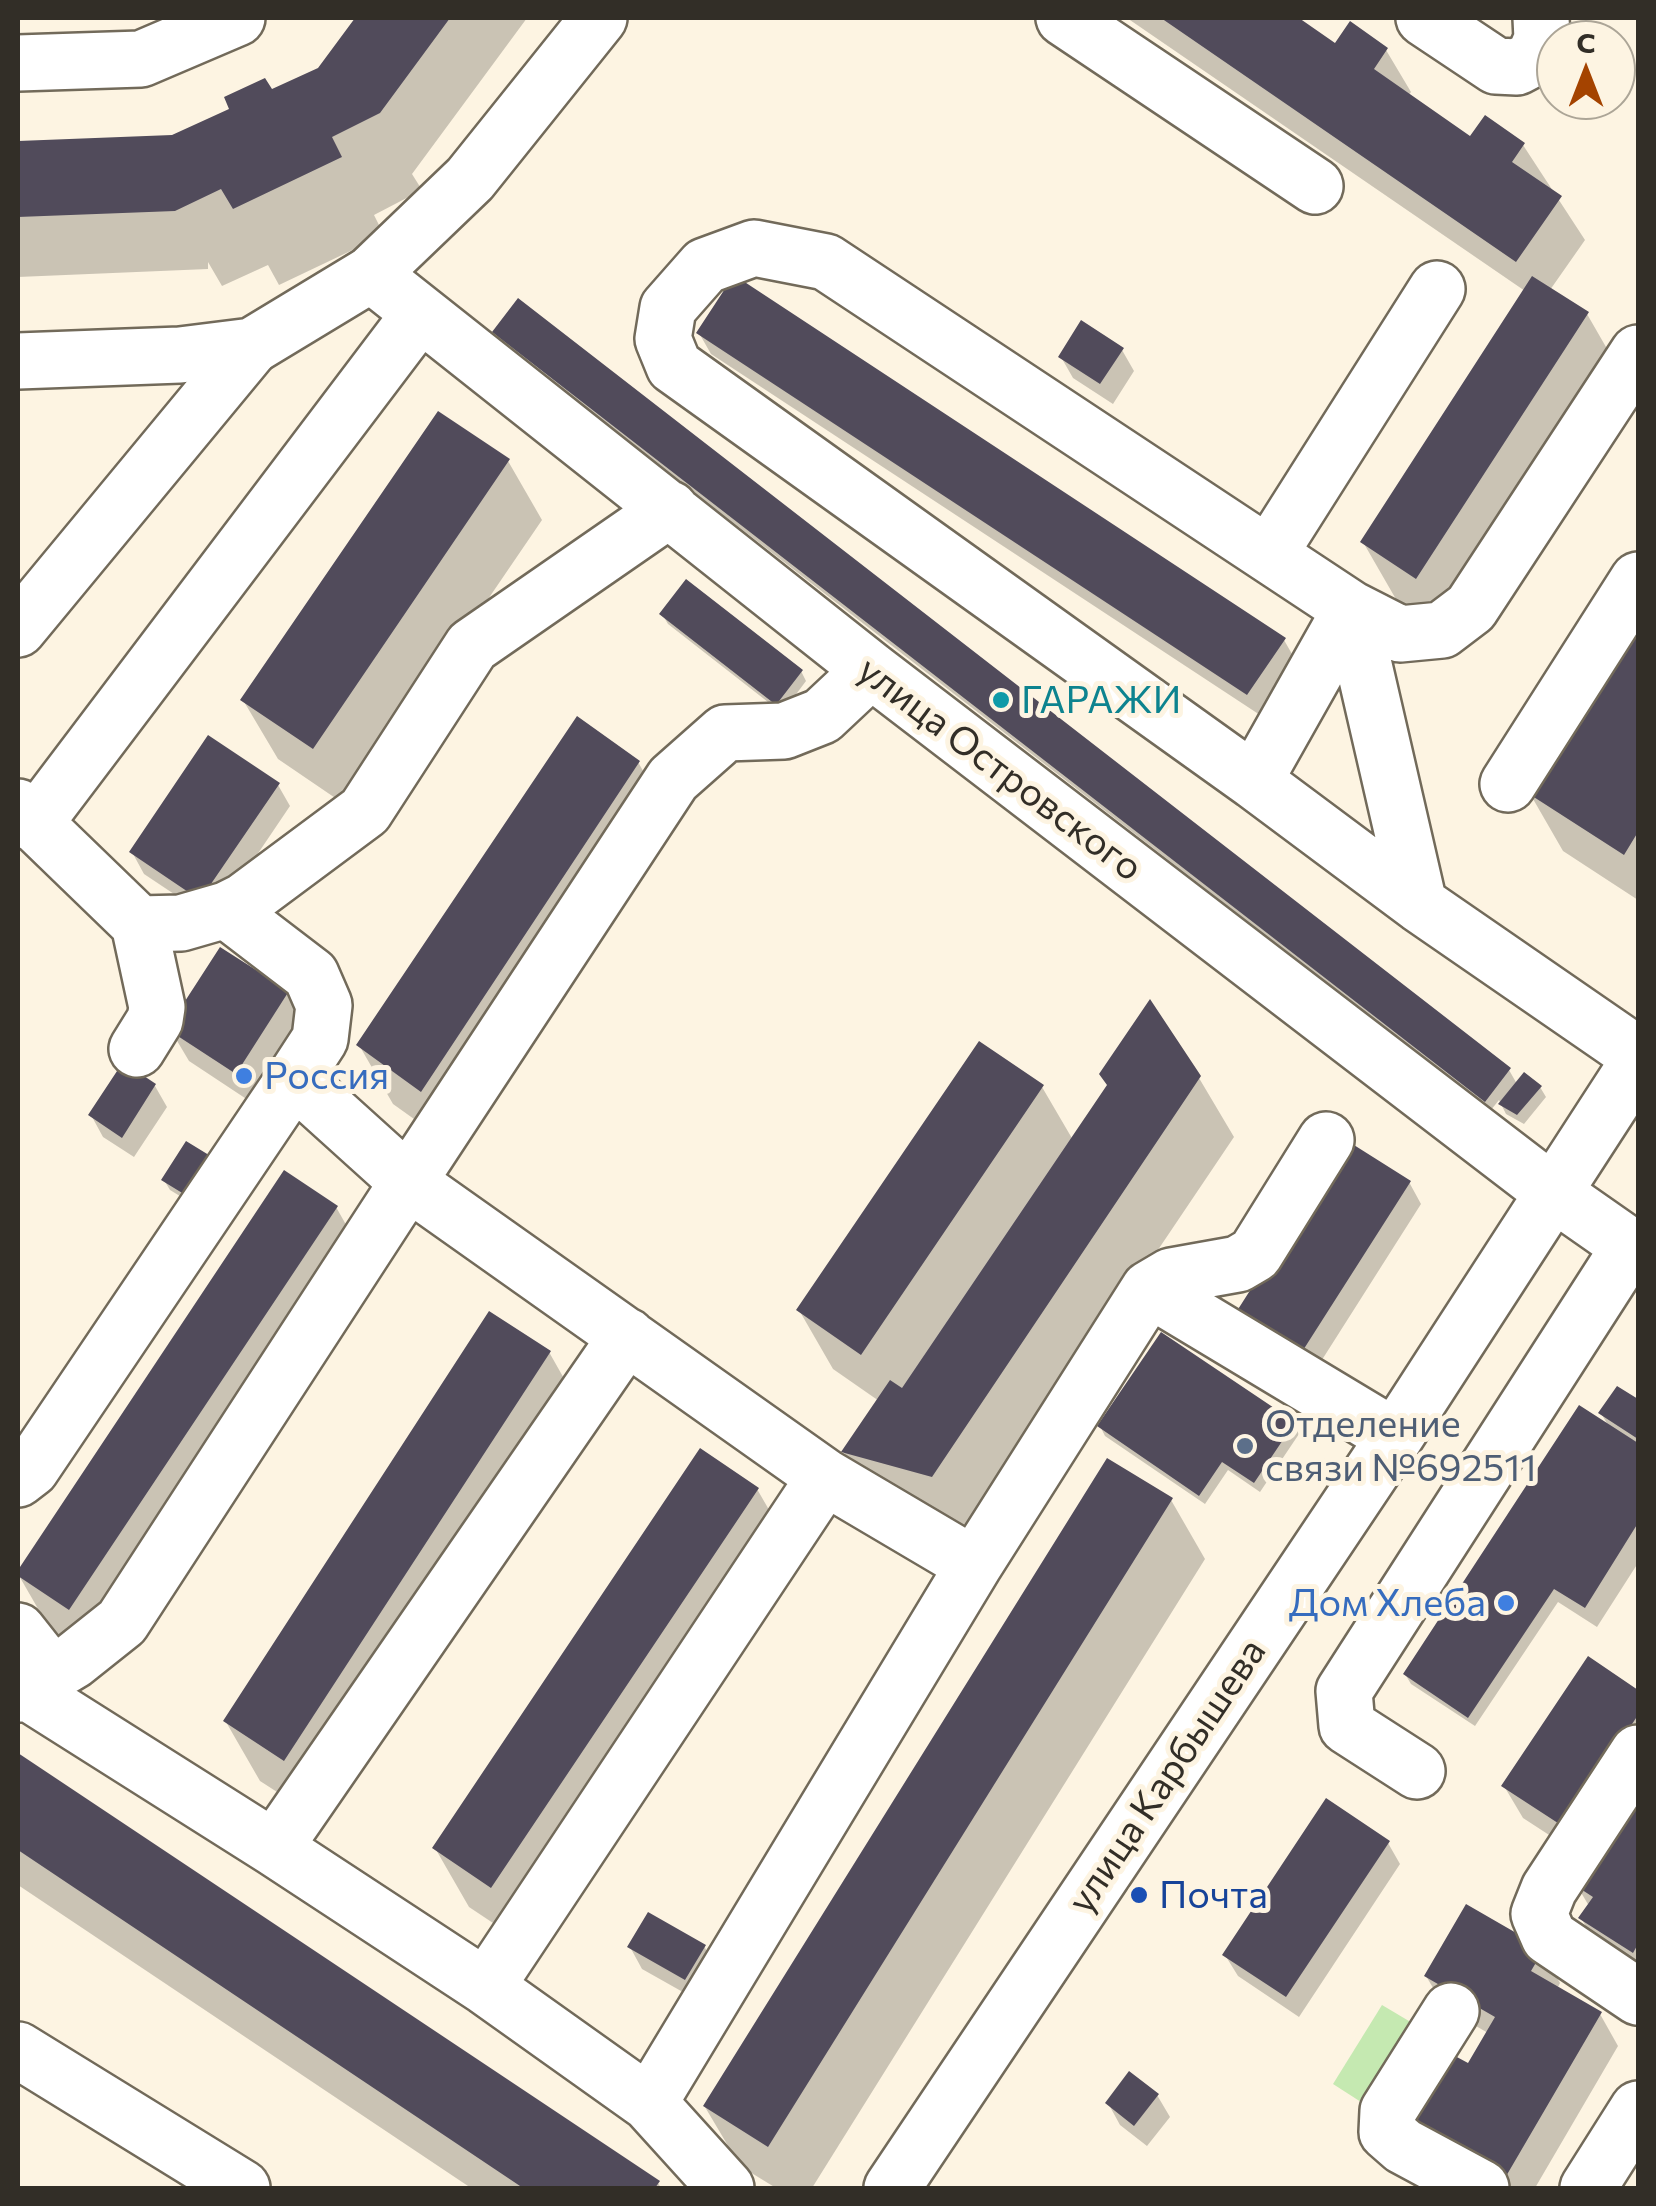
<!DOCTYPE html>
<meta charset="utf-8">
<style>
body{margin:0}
#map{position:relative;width:1656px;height:2206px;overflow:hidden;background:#fdf4e2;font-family:Commissioner,sans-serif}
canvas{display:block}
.frame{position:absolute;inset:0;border:20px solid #322e27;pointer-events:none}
.north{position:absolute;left:1536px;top:20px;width:100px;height:100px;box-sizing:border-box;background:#fdf4e2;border:2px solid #aca597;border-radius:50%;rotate:0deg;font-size:28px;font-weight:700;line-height:40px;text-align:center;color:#322e27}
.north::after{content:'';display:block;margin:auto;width:35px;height:45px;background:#a44300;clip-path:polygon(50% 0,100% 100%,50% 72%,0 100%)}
</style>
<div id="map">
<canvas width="1656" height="2206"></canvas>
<div class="frame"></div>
<div class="north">С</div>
</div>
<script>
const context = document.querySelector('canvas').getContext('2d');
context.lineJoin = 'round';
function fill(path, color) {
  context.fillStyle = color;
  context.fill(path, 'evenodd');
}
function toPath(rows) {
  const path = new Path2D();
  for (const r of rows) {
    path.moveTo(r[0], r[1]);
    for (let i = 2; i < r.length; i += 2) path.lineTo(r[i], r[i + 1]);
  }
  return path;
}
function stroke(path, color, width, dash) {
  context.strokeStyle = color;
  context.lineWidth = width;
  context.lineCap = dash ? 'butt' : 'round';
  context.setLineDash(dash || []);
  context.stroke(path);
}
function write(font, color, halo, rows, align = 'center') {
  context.font = font + ' Commissioner,sans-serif';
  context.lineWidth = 10;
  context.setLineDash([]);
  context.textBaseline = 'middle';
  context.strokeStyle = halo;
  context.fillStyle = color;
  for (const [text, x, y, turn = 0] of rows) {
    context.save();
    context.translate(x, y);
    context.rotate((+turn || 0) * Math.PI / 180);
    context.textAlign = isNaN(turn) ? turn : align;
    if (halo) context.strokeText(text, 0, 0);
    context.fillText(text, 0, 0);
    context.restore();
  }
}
fill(toPath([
 [1382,2005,1414,2024,1374,2102,1361,2102,1333,2084]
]), '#c5e9b1');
fill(toPath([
 [358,18,527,18,412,174,422,190,374,215,384,235,279,285,268,265,222,286,208,262,208,269,18,277,18,144,172,137,320,70],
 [1127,18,1294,18,1336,46,1386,50,1411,92,1408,96,1471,139,1523,145,1585,240,1550,290,1587,314,1621,373,1451,636,1397,601,1363,542,1525,291],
 [495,332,1509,1070,1517,1084,1540,1087,1546,1097,1524,1124,1506,1114,1499,1100,1491,1110,500,342],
 [699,333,1284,640,1296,661,1260,715,711,354],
 [1122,350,1134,371,1113,404,1073,378,1061,357],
 [508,461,542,520,347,806,278,759,243,700],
 [662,614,801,671,806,681,782,713,668,624],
 [1638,622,1638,900,1563,851,1529,792],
 [638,762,672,822,456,1149,393,1104,359,1045],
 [278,785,290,806,213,920,144,874,132,852],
 [287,993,306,1025,254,1104,189,1061,170,1029],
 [1199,1078,1234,1137,966,1535,878,1511,844,1453,879,1401,833,1369,799,1310,1042,1087,1073,1140],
 [155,1086,167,1107,134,1157,103,1137,91,1115],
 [215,1162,198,1207,170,1190,164,1180],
 [285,1173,336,1207,370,1267,103,1667,52,1633,18,1574],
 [1409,1182,1421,1204,1313,1374,1251,1336],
 [549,1352,583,1412,319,1819,260,1781,226,1722],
 [1618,1389,1638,1402,1638,1563,1597,1627,1558,1602,1475,1726,1411,1684,1405,1674,1609,1427,1601,1413],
 [1293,1424,1299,1434,1260,1492,1228,1470,1205,1504,1105,1436,1100,1426],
 [757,1489,791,1548,526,1945,469,1907,435,1848],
 [1171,1500,1205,1559,812,2188,776,2188,740,2166,705,2107],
 [1588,1660,1638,1693,1638,1774,1583,1857,1523,1818,1504,1786],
 [18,1756,658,2183,661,2188,471,2188,18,1885],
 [1638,1789,1638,1975,1600,1950,1581,1918,1589,1906,1576,1884],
 [1388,1843,1400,1864,1299,2017,1238,1976,1225,1955],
 [704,1946,716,1968,697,2000,642,1969,630,1947],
 [1542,1951,1560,1983,1557,1989,1600,2014,1618,2046,1535,2188,1489,2188,1469,2067,1488,2033,1445,2008,1426,1976],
 [1157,2095,1170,2117,1147,2146,1120,2125,1108,2103]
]), '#0003');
fill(toPath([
 [355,18,450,18,380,113,332,137,342,157,233,209,221,189,175,211,18,217,18,141,172,135,229,109,224,97,265,78,272,89,318,68],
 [1161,18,1299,18,1335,43,1350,21,1388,48,1374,69,1470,136,1485,115,1525,143,1512,162,1562,196,1516,262],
 [734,275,1286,638,1247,695,696,333],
 [1532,276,1589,312,1416,579,1360,542],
 [518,298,1511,1068,1485,1102,492,332],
 [1081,320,1124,348,1100,384,1058,357],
 [438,411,510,459,313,749,240,700],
 [686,579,803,670,776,705,659,614],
 [1638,617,1638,832,1624,855,1526,792],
 [577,716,640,761,421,1092,356,1045],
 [208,735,280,783,200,900,129,852],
 [220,947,289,991,236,1074,167,1029],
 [1150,999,1201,1076,932,1477,841,1452,890,1380,902,1388,1107,1085,1099,1074],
 [979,1041,1044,1085,861,1355,796,1310],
 [123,1062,156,1084,122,1138,88,1115],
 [1524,1072,1542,1086,1517,1115,1498,1104],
 [1346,1140,1411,1181,1300,1355,1235,1314],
 [186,1141,217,1160,192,1199,161,1180],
 [284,1170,338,1206,69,1610,18,1576,18,1570],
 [489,1311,551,1351,284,1761,223,1721],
 [1161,1332,1295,1422,1254,1483,1222,1462,1199,1496,1097,1426],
 [1617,1386,1638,1399,1638,1439,1598,1413],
 [1579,1405,1638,1443,1638,1523,1585,1608,1554,1589,1468,1718,1403,1674],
 [700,1448,759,1488,491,1888,432,1848],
 [1107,1458,1173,1498,768,2147,703,2106],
 [1588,1656,1638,1690,1638,1715,1564,1827,1501,1786],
 [18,1753,660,2181,655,2188,523,2188,18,1850],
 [1638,1785,1638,1944,1633,1953,1578,1918,1593,1897,1573,1884],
 [1326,1798,1390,1841,1286,1997,1222,1955],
 [1466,1904,1544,1949,1531,1971,1602,2012,1505,2178,1414,2125,1455,2056,1468,2063,1495,2017,1424,1976],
 [648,1912,706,1945,685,1980,627,1947],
 [1129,2071,1159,2094,1134,2126,1105,2103]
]), '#514b5b');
const minor = toPath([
 [1064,18,1315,186],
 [1424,18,1496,66,1517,67,1534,58,1542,39,1541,18],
 [18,63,141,59,237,18],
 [371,274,871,670,1555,1194,1638,1252],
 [1269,554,1437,289],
 [1351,609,1254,781,1419,904,1638,1055],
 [1351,609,1419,904],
 [18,629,252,346],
 [1254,781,674,366,663,339,668,308,705,266,754,248,826,262,1351,609,1400,634,1442,630,1471,608,1638,353],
 [1508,784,1638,580],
 [18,807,139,924,157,1007,155,1020,137,1049],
 [34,824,419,315],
 [226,910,311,975,324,1005,320,1039,294,1079,408,1182,673,779,725,733,784,731,822,716,871,670],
 [139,924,181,923,226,910,244,901,365,811,472,646,670,509],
 [1149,1289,1395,1437],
 [825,1477,974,1565],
 [18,1479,31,1469,294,1079],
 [18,1631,52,1674],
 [24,1690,274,1848,627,1336],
 [18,1694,73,1661,122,1622,408,1182,825,1477,486,1987],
 [1638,1753,1549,1889,1539,1914,1549,1937,1638,1997],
 [1417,1771,1347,1726,1344,1691,1630,1246],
 [274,1848,486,1987,649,2103,726,2188],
 [1451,2011,1388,2111,1387,2132,1403,2146,1481,2188],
 [18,2050,242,2188],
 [649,2103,974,1565,1149,1289,1171,1276,1238,1264,1255,1254,1326,1140],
 [892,2188,1395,1437,1638,1062],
 [1588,2188,1638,2109]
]);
const major = toPath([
 [18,361,180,355,252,346,371,274,470,179,599,18]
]);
stroke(minor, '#726a5a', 60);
stroke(major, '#726a5a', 60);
stroke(minor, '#fff', 55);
stroke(major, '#fff', 55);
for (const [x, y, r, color] of [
 [1001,700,10,"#0f9aa8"],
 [244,1076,10,"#3f7fe0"],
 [1245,1446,10,"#5c6f8a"],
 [1506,1603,10,"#3f7fe0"],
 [1139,1895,10,"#1a4fb4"]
]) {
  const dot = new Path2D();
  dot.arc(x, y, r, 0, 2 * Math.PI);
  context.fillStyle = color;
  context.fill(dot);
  stroke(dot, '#fdf4e2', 4);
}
write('38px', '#0d838f', '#fdf4e2', [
 ["ГАРАЖИ",1021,700]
], 'left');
write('38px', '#322e27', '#fdf4e2', [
 ["улица Островского",1000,769,37],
 ["улица Карбышева",1167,1776,-56]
]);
write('38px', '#366cbe', '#fdf4e2', [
 ["Россия",264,1076],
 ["Дом Хлеба",1486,1603,"right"]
], 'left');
write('38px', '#4e5e75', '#fdf4e2', [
 ["Отделение",1265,1424],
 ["связи №692511",1265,1468]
], 'left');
write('38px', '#164399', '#fdf4e2', [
 ["Почта",1159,1895]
], 'left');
</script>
